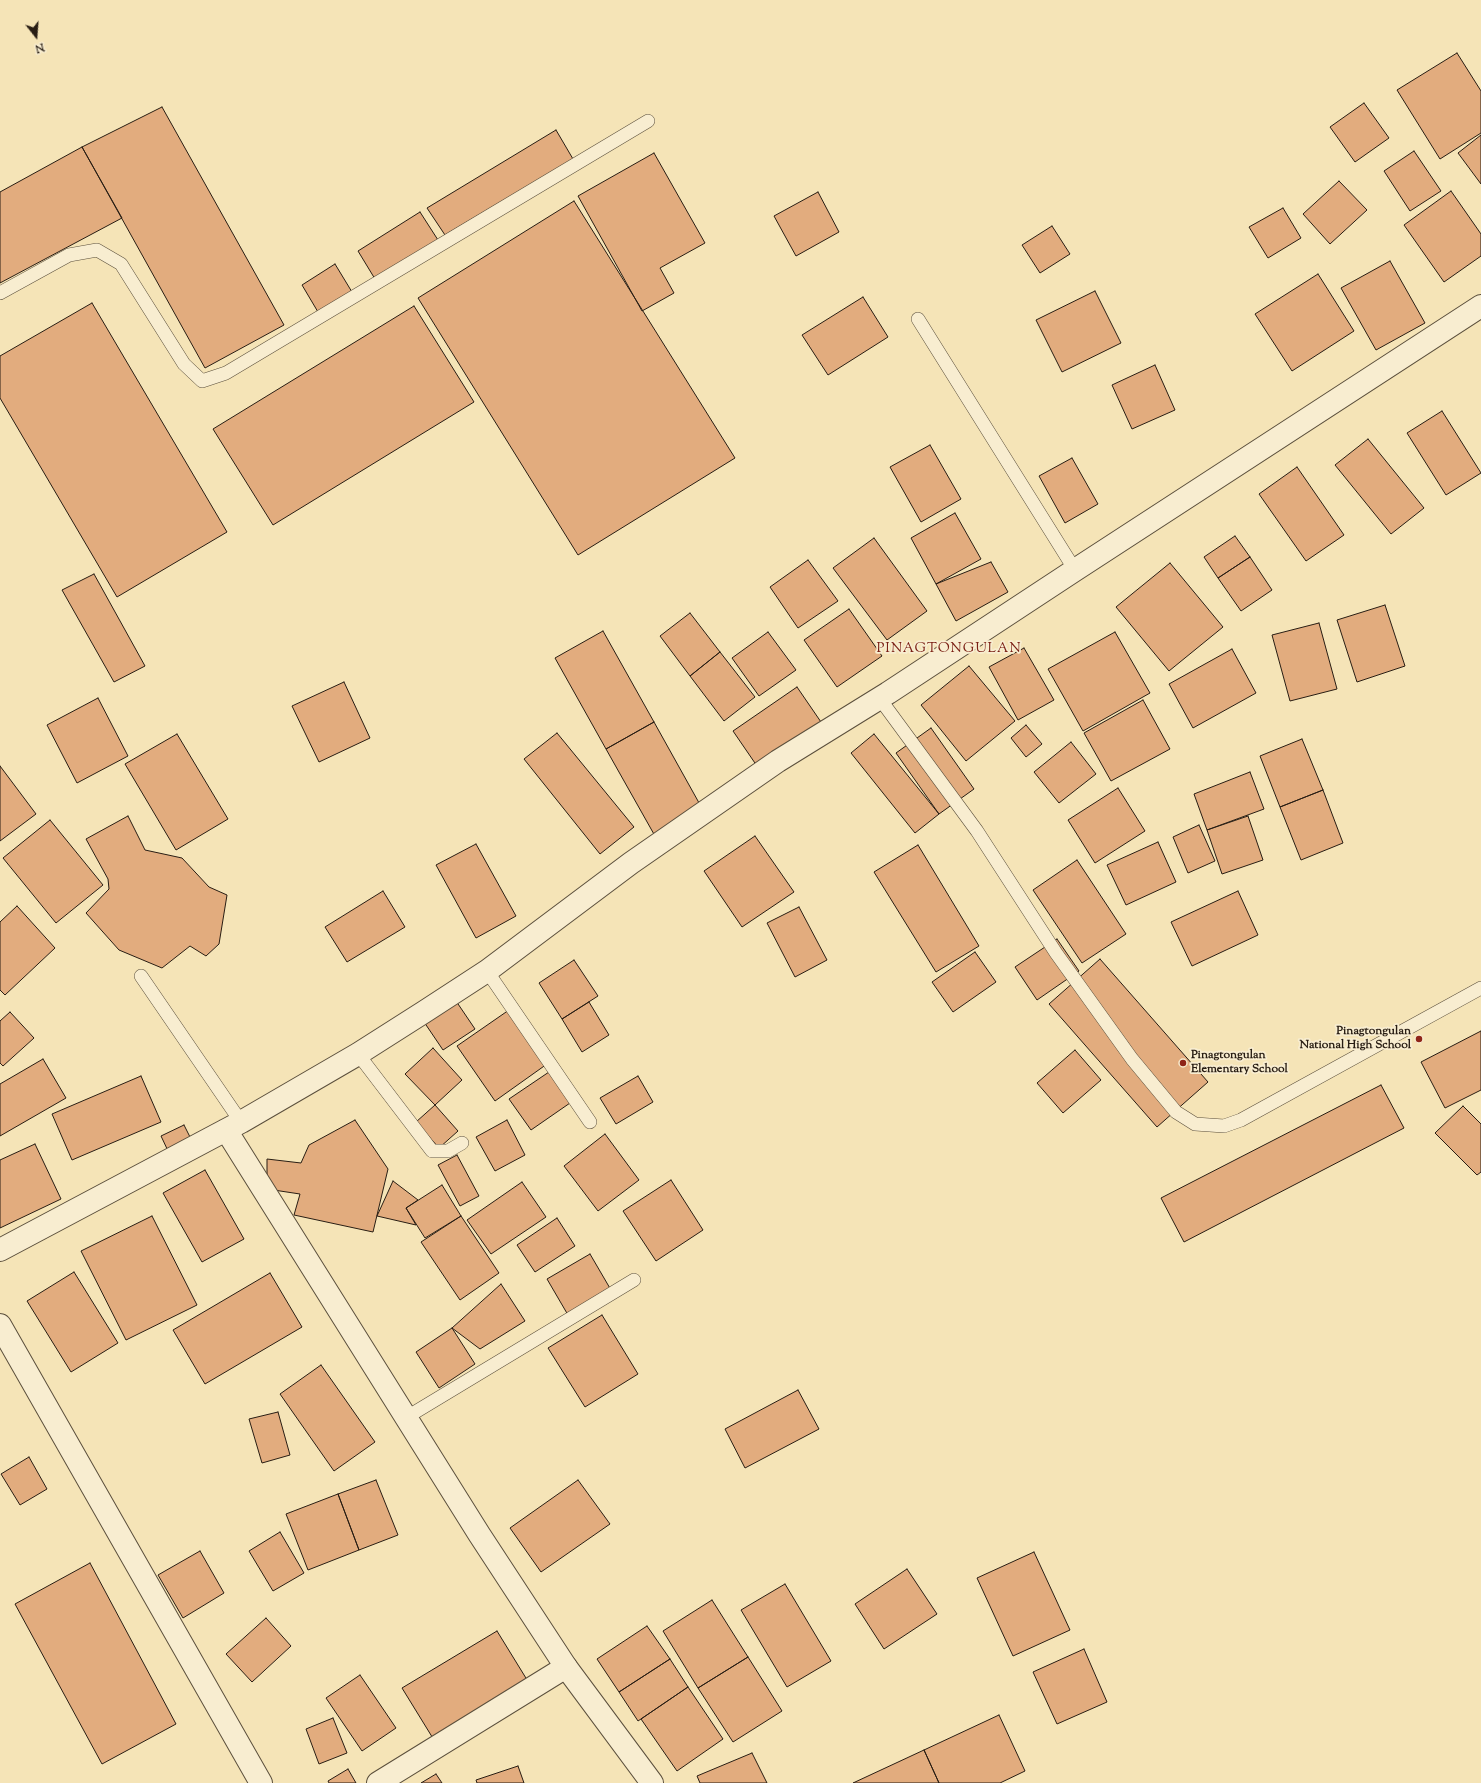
<!DOCTYPE html>
<style>
body{margin:0}
#map{position:relative;width:1481px;height:1783px;overflow:hidden;background:#f5e4b7;font-family:"Sorts Mill Goudy",serif}
canvas{display:block}
.north{position:absolute;left:16px;top:16px;width:40px;height:40px;-webkit-text-stroke:3px #f8edd0;paint-order:stroke;rotate:163deg;font-size:11px;font-weight:700;line-height:16px;text-align:center;color:#281d13}
.north::after{content:'';display:block;margin:auto;width:14px;height:18px;background:#281d13;clip-path:polygon(50% 0,100% 100%,50% 72%,0 100%)}
</style>
<div id="map">
<canvas width="1481" height="1783"></canvas>
<div class="north">N</div>
</div>
<script>
const context = document.querySelector('canvas').getContext('2d');
context.lineJoin = 'round';
function fill(path, color) {
  context.fillStyle = color;
  context.fill(path, 'evenodd');
}
function toPath(rows) {
  const path = new Path2D();
  for (const r of rows) {
    path.moveTo(r[0], r[1]);
    for (let i = 2; i < r.length; i += 2) path.lineTo(r[i], r[i + 1]);
  }
  return path;
}
function stroke(path, color, width, dash) {
  context.strokeStyle = color;
  context.lineWidth = width;
  context.lineCap = dash ? 'butt' : 'round';
  context.setLineDash(dash || []);
  context.stroke(path);
}
function write(font, color, halo, rows, align = 'center') {
  context.font = font + ' "Sorts Mill Goudy",serif';
  context.lineWidth = 3.5;
  context.setLineDash([]);
  context.textBaseline = 'middle';
  context.strokeStyle = halo;
  context.fillStyle = color;
  for (const [text, x, y, turn = 0] of rows) {
    context.save();
    context.translate(x, y);
    context.rotate((+turn || 0) * Math.PI / 180);
    context.textAlign = isNaN(turn) ? turn : align;
    if (halo) context.strokeText(text, 0, 0);
    context.fillText(text, 0, 0);
    context.restore();
  }
}
const building = toPath([
 [1457,53,1481,91,1481,133,1440,159,1397,90,1457,53],
 [1364,103,1389,138,1355,162,1330,127,1364,103],
 [162,107,284,325,205,368,82,147,162,107],
 [556,130,573,159,445,235,427,208,556,130],
 [1481,135,1481,184,1458,153,1481,135],
 [82,147,122,218,0,283,0,192,82,147],
 [1414,151,1441,191,1410,211,1384,171,1414,151],
 [654,153,705,243,660,268,674,293,642,311,578,196,654,153],
 [1339,181,1367,210,1330,244,1303,214,1339,181],
 [1451,191,1481,234,1481,256,1444,282,1404,225,1451,191],
 [818,192,839,232,796,256,774,216,818,192],
 [574,201,735,458,578,555,418,298,574,201],
 [1283,208,1301,238,1268,258,1249,227,1283,208],
 [420,212,438,240,375,279,358,251,420,212],
 [1052,226,1070,254,1040,273,1022,245,1052,226],
 [1390,261,1425,323,1376,350,1341,288,1390,261],
 [335,264,352,292,318,312,302,285,335,264],
 [1318,274,1354,331,1292,371,1255,314,1318,274],
 [1095,291,1121,343,1062,372,1036,320,1095,291],
 [863,297,888,337,828,375,802,335,863,297],
 [92,303,227,532,117,597,0,398,0,356,92,303],
 [414,306,474,402,273,525,213,429,414,306],
 [1155,365,1175,410,1132,429,1112,385,1155,365],
 [1442,411,1481,473,1446,495,1407,433,1442,411],
 [1368,439,1424,508,1391,534,1335,465,1368,439],
 [930,445,961,499,921,522,890,467,930,445],
 [1072,458,1098,504,1065,523,1039,476,1072,458],
 [1297,467,1344,535,1306,561,1259,494,1297,467],
 [955,513,981,559,936,584,911,538,955,513],
 [1235,536,1250,557,1218,578,1204,557,1235,536],
 [874,538,927,611,887,640,833,568,874,538],
 [1250,557,1272,590,1241,611,1218,578,1250,557],
 [808,560,838,601,798,628,770,587,808,560],
 [991,562,1008,592,956,621,936,584,991,562],
 [1170,563,1223,627,1169,671,1116,607,1170,563],
 [94,574,145,666,114,682,62,590,94,574],
 [1385,605,1405,666,1357,682,1337,620,1385,605],
 [849,609,882,656,837,687,804,640,849,609],
 [690,613,720,652,690,676,660,636,690,613],
 [1319,623,1337,689,1290,701,1272,635,1319,623],
 [603,631,654,722,606,749,555,658,603,631],
 [768,632,796,670,759,696,732,658,768,632],
 [1115,632,1150,693,1083,731,1048,669,1115,632],
 [1024,648,1054,700,1018,720,989,667,1024,648],
 [1232,649,1256,693,1193,728,1169,684,1232,649],
 [720,652,755,697,724,721,690,676,720,652],
 [969,666,1015,721,966,761,921,705,969,666],
 [344,682,370,738,319,762,292,706,344,682],
 [797,687,821,722,757,766,733,731,797,687],
 [98,698,128,756,77,783,47,725,98,698],
 [1143,700,1170,749,1111,781,1084,733,1143,700],
 [654,722,703,810,655,836,606,749,654,722],
 [1026,725,1042,744,1026,757,1011,738,1026,725],
 [931,728,974,789,939,814,896,753,931,728],
 [557,733,634,827,600,854,524,759,557,733],
 [177,734,228,819,176,850,125,764,177,734],
 [874,734,939,814,915,833,851,753,874,734],
 [1302,739,1323,790,1280,807,1260,756,1302,739],
 [1071,742,1096,774,1059,803,1034,772,1071,742],
 [0,766,36,814,0,841,0,766],
 [1250,772,1264,809,1207,830,1194,794,1250,772],
 [1118,788,1145,831,1095,863,1068,820,1118,788],
 [1323,790,1343,843,1301,860,1280,807,1323,790],
 [128,816,145,850,182,858,209,887,227,895,219,944,206,956,190,946,162,968,119,950,86,913,109,889,108,879,86,839,128,816],
 [1248,816,1263,860,1222,874,1207,830,1248,816],
 [50,820,103,885,56,923,3,858,50,820],
 [1199,825,1215,861,1188,873,1173,837,1199,825],
 [755,836,794,892,742,927,704,871,755,836],
 [1158,842,1176,882,1126,905,1107,865,1158,842],
 [476,844,516,916,476,938,436,865,476,844],
 [918,845,979,946,936,972,874,872,918,845],
 [1077,860,1126,934,1082,963,1033,890,1077,860],
 [383,891,405,927,347,962,325,927,383,891],
 [1238,891,1258,935,1192,966,1171,922,1238,891],
 [17,906,55,948,5,995,0,990,0,922,17,906],
 [799,907,827,960,795,977,767,923,799,907],
 [1057,939,1079,971,1037,1000,1015,967,1057,939],
 [975,952,996,982,953,1012,932,982,975,952],
 [1100,959,1208,1082,1157,1127,1049,1004,1100,959],
 [574,960,598,996,562,1019,539,983,574,960],
 [454,998,475,1029,443,1050,422,1019,454,998],
 [589,1002,609,1035,582,1052,562,1019,589,1002],
 [509,1010,547,1064,495,1101,457,1046,509,1010],
 [10,1012,34,1038,3,1066,0,1063,0,1021,10,1012],
 [1481,1031,1481,1090,1445,1108,1421,1062,1481,1031],
 [433,1048,462,1080,435,1105,405,1074,433,1048],
 [1075,1050,1101,1080,1063,1113,1037,1083,1075,1050],
 [43,1059,66,1098,0,1136,0,1084,43,1059],
 [549,1072,570,1103,531,1130,509,1099,549,1072],
 [141,1076,161,1122,72,1160,52,1114,141,1076],
 [638,1076,653,1102,616,1124,600,1098,638,1076],
 [1381,1085,1404,1128,1184,1242,1161,1198,1381,1085],
 [435,1105,458,1131,439,1148,416,1122,435,1105],
 [1463,1106,1481,1124,1481,1172,1477,1175,1435,1133,1463,1106],
 [355,1120,388,1169,373,1232,294,1215,300,1194,267,1189,267,1159,301,1163,309,1145,355,1120],
 [507,1120,525,1155,495,1171,476,1137,507,1120],
 [184,1125,192,1141,169,1153,161,1136,184,1125],
 [605,1134,639,1180,598,1211,564,1166,605,1134],
 [35,1144,61,1199,0,1228,0,1160,35,1144],
 [457,1155,479,1196,460,1206,438,1165,457,1155],
 [205,1170,244,1239,202,1262,163,1193,205,1170],
 [671,1180,703,1230,656,1261,623,1211,671,1180],
 [393,1181,418,1200,406,1208,416,1225,377,1216,393,1181],
 [522,1182,546,1217,491,1254,467,1220,522,1182],
 [442,1185,461,1216,425,1238,406,1208,442,1185],
 [152,1216,197,1305,126,1340,81,1251,152,1216],
 [461,1216,499,1273,460,1300,421,1242,461,1216],
 [557,1218,575,1246,535,1272,517,1245,557,1218],
 [590,1254,611,1290,568,1315,547,1279,590,1254],
 [74,1272,118,1343,71,1372,27,1301,74,1272],
 [270,1273,302,1327,205,1384,173,1330,270,1273],
 [501,1284,525,1321,480,1349,452,1328,501,1284],
 [602,1315,638,1374,585,1407,548,1348,602,1315],
 [452,1328,475,1364,439,1388,416,1352,452,1328],
 [321,1365,375,1442,334,1471,280,1394,321,1365],
 [798,1390,819,1429,745,1468,725,1429,798,1390],
 [278,1412,290,1455,262,1463,249,1419,278,1412],
 [29,1457,47,1489,20,1505,1,1474,29,1457],
 [376,1480,398,1535,359,1550,338,1494,376,1480],
 [578,1480,610,1524,541,1572,510,1528,578,1480],
 [338,1494,359,1550,308,1570,286,1514,338,1494],
 [280,1532,304,1573,273,1591,249,1551,280,1532],
 [200,1551,224,1593,183,1618,158,1575,200,1551],
 [1034,1552,1070,1630,1013,1656,977,1578,1034,1552],
 [90,1563,176,1724,102,1764,15,1604,90,1563],
 [907,1569,937,1614,884,1649,855,1604,907,1569],
 [785,1584,831,1661,787,1687,741,1610,785,1584],
 [712,1600,748,1657,698,1688,663,1631,712,1600],
 [266,1618,291,1646,252,1682,226,1654,266,1618],
 [647,1626,670,1659,619,1692,597,1659,647,1626],
 [497,1631,529,1683,434,1740,402,1688,497,1631],
 [1084,1649,1107,1702,1057,1724,1033,1672,1084,1649],
 [748,1657,782,1711,733,1742,698,1688,748,1657],
 [670,1659,688,1687,638,1721,619,1692,670,1659],
 [360,1675,396,1728,362,1751,326,1698,360,1675],
 [688,1687,723,1739,677,1771,641,1719,688,1687],
 [999,1715,1025,1771,1000,1783,939,1783,924,1750,999,1715],
 [333,1718,347,1753,319,1764,306,1729,333,1718],
 [924,1750,939,1783,853,1783,924,1750],
 [752,1753,767,1783,700,1783,697,1776,752,1753],
 [518,1766,524,1783,477,1783,476,1780,518,1766],
 [348,1769,356,1783,329,1783,328,1781,348,1769],
 [436,1774,442,1783,421,1783,436,1774]
]);
fill(building, '#e2ac7e');
stroke(building, '#281d13', 1);
const service = toPath([
 [0,293,69,255,97,250,121,264,184,364,202,381,226,373,648,121],
 [918,319,1075,570],
 [880,699,977,831,1056,953,1132,1059,1176,1112,1195,1124,1224,1126,1241,1120,1481,988],
 [487,971,590,1122],
 [141,976,241,1122],
 [358,1054,432,1151,448,1151,462,1143],
 [407,1417,634,1280]
]);
const minor = toPath([
 [0,1325,261,1783],
 [378,1783,566,1667]
]);
const tertiary = toPath([
 [226,1130,479,1534,566,1667,652,1783],
 [0,1250,241,1122,358,1054,424,1012,487,971,631,863,778,761,888,693,1075,570,1481,306]
]);
stroke(service, '#5b4f3c', 14);
stroke(minor, '#5b4f3c', 24);
stroke(tertiary, '#5b4f3c', 24);
stroke(service, '#f8edd0', 13);
stroke(minor, '#f8edd0', 22);
stroke(tertiary, '#f8edd0', 22);
for (const [x, y, r, color] of [
 [1419,1039,4,"#8f2418"],
 [1183,1063,4,"#8f2418"]
]) {
  const dot = new Path2D();
  dot.arc(x, y, r, 0, 2 * Math.PI);
  context.fillStyle = color;
  context.fill(dot);
  stroke(dot, '#f8edd0', 1.5);
}
write('bold 12px', '#281d13', '#f8edd0', [
 ["Pinagtongulan",1411,1032],
 ["National High School",1411,1046],
 ["Pinagtongulan",1191,1056,"left"],
 ["Elementary School",1191,1070,"left"]
], 'right');
context.letterSpacing = '1px';
write('14px', '#7a1f14', '#f8edd0', [
 ["PINAGTONGULAN",949,650]
]);
context.letterSpacing = '0px';
</script>
